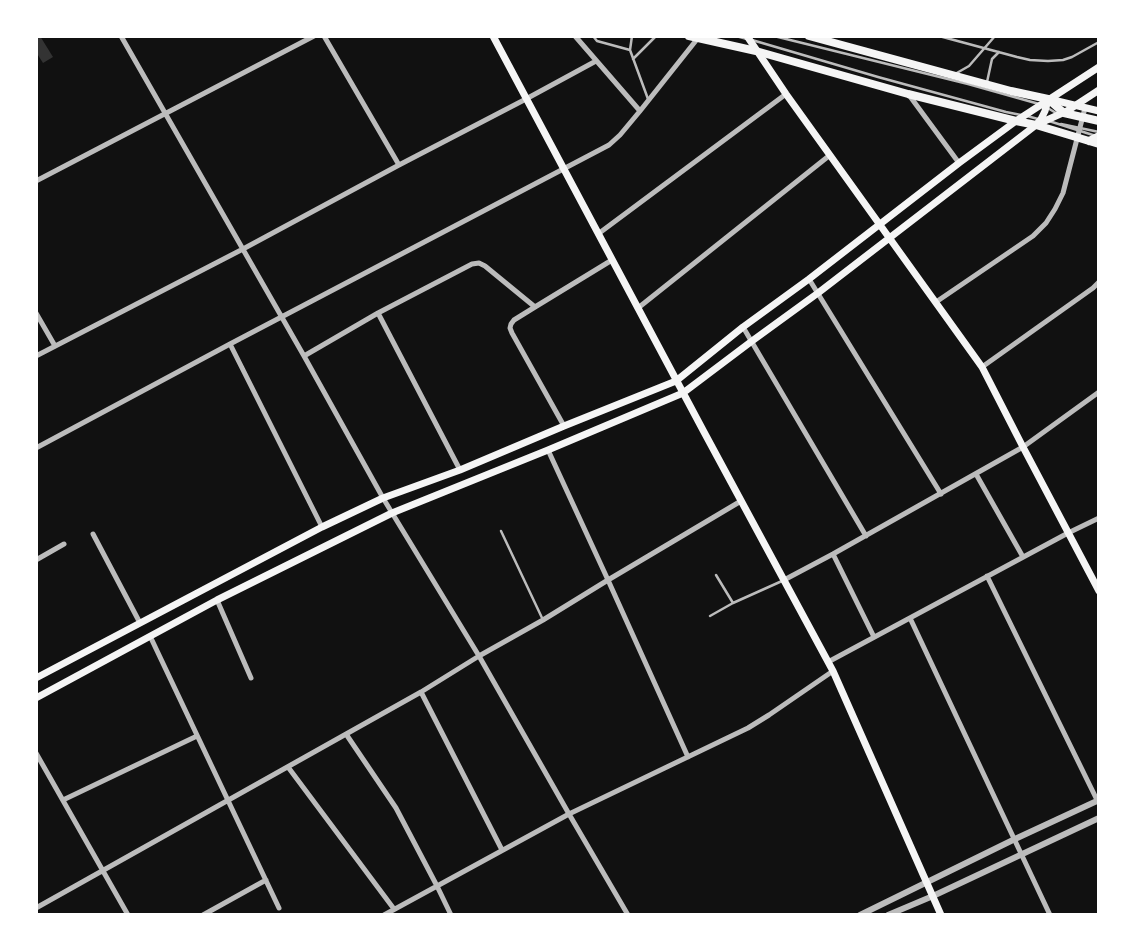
<!DOCTYPE html>
<style>
body{margin:0}
#map{position:relative;width:1135px;height:951px;overflow:hidden;background:#111;font-family:Commissioner,sans-serif}
canvas{display:block}
.frame{position:absolute;inset:0;border:38px solid #fff;pointer-events:none}
</style>
<div id="map">
<canvas width="1135" height="951"></canvas>
<div class="frame"></div>
</div>
<script>
const context = document.querySelector('canvas').getContext('2d');
context.lineJoin = 'round';
function fill(path, color) {
  context.fillStyle = color;
  context.fill(path, 'evenodd');
}
function toPath(rows) {
  const path = new Path2D();
  for (const r of rows) {
    path.moveTo(r[0], r[1]);
    for (let i = 2; i < r.length; i += 2) path.lineTo(r[i], r[i + 1]);
  }
  return path;
}
function stroke(path, color, width, dash) {
  context.strokeStyle = color;
  context.lineWidth = width;
  context.lineCap = dash ? 'butt' : 'round';
  context.setLineDash(dash || []);
  context.stroke(path);
}
fill(toPath([
 [36,36,40,36,53,57,43,63,36,52]
]), '#333');
stroke(toPath([
 [593,36,597,41,630,50],
 [632,36,630,50,648,99],
 [736,36,747,39],
 [774,36,968,84,1039,104],
 [939,36,1017,57,1030,60,1048,61,1063,60,1072,57,1099,42],
 [752,40,878,77,1006,112,1021,115],
 [633,59,656,36],
 [955,74,969,66,995,36],
 [987,82,992,59,999,52],
 [1046,107,1056,113],
 [1027,116,1038,119],
 [1049,121,1096,136],
 [1061,124,1099,132],
 [501,531,543,620],
 [733,603,782,581],
 [710,616,733,603,716,575]
]), '#bcbcbc', 2.5);
stroke(toPath([
 [121,36,304,356,383,498,479,656,569,814,628,915],
 [324,36,399,165],
 [575,36,640,111],
 [909,95,959,163],
 [36,181,314,36],
 [598,234,786,94],
 [809,279,941,494],
 [936,302,1033,236,1046,223,1055,209,1063,193,1085,108],
 [638,308,830,155],
 [36,313,55,346],
 [378,313,460,470],
 [743,327,866,536],
 [230,344,322,527],
 [36,356,243,249,399,165,526,99,596,61],
 [304,356,378,313,472,264,479,263,485,266,535,307],
 [982,367,1093,288,1099,282],
 [564,426,512,333,510,328,511,324,514,320,535,307,612,260],
 [36,448,230,344,609,145,620,135,640,111,698,38],
 [548,450,608,580,688,757],
 [976,474,1023,557],
 [93,534,140,623],
 [833,554,874,637],
 [36,560,64,544],
 [987,576,1098,802],
 [784,580,833,554,1023,447,1099,392],
 [217,600,251,678],
 [910,618,1050,915],
 [150,636,279,908],
 [828,662,1068,533,1099,518],
 [421,692,502,850],
 [346,734,396,808,437,886,451,915],
 [36,753,128,915],
 [288,767,394,909],
 [63,800,197,736],
 [36,908,421,692,479,656,543,620,608,580,741,501],
 [203,915,266,880],
 [384,915,569,814,748,728,769,715,833,671]
]), '#bcbcbc', 5);
stroke(toPath([
 [860,915,1015,839,1099,800],
 [888,915,933,896,1099,818]
]), '#bcbcbc', 6);
stroke(toPath([
 [493,36,704,432,833,671,941,915],
 [747,36,786,94,982,367,1023,447,1099,591],
 [1049,99,1099,111],
 [1038,124,1067,111,1099,90],
 [36,678,322,527,383,498,460,470,564,426,676,381,743,327,809,279,959,163,1016,121,1099,67],
 [36,698,217,600,392,513,548,450,683,393,752,341,818,293,1036,125,1041,119,1045,111,1048,100]
]), '#f5f5f5', 7);
stroke(toPath([
 [689,36,756,51,908,94,1016,121,1036,125,1099,144],
 [809,36,1011,91,1048,99,1064,113,1099,121],
 [1089,141,1099,136]
]), '#f5f5f5', 8);
</script>
